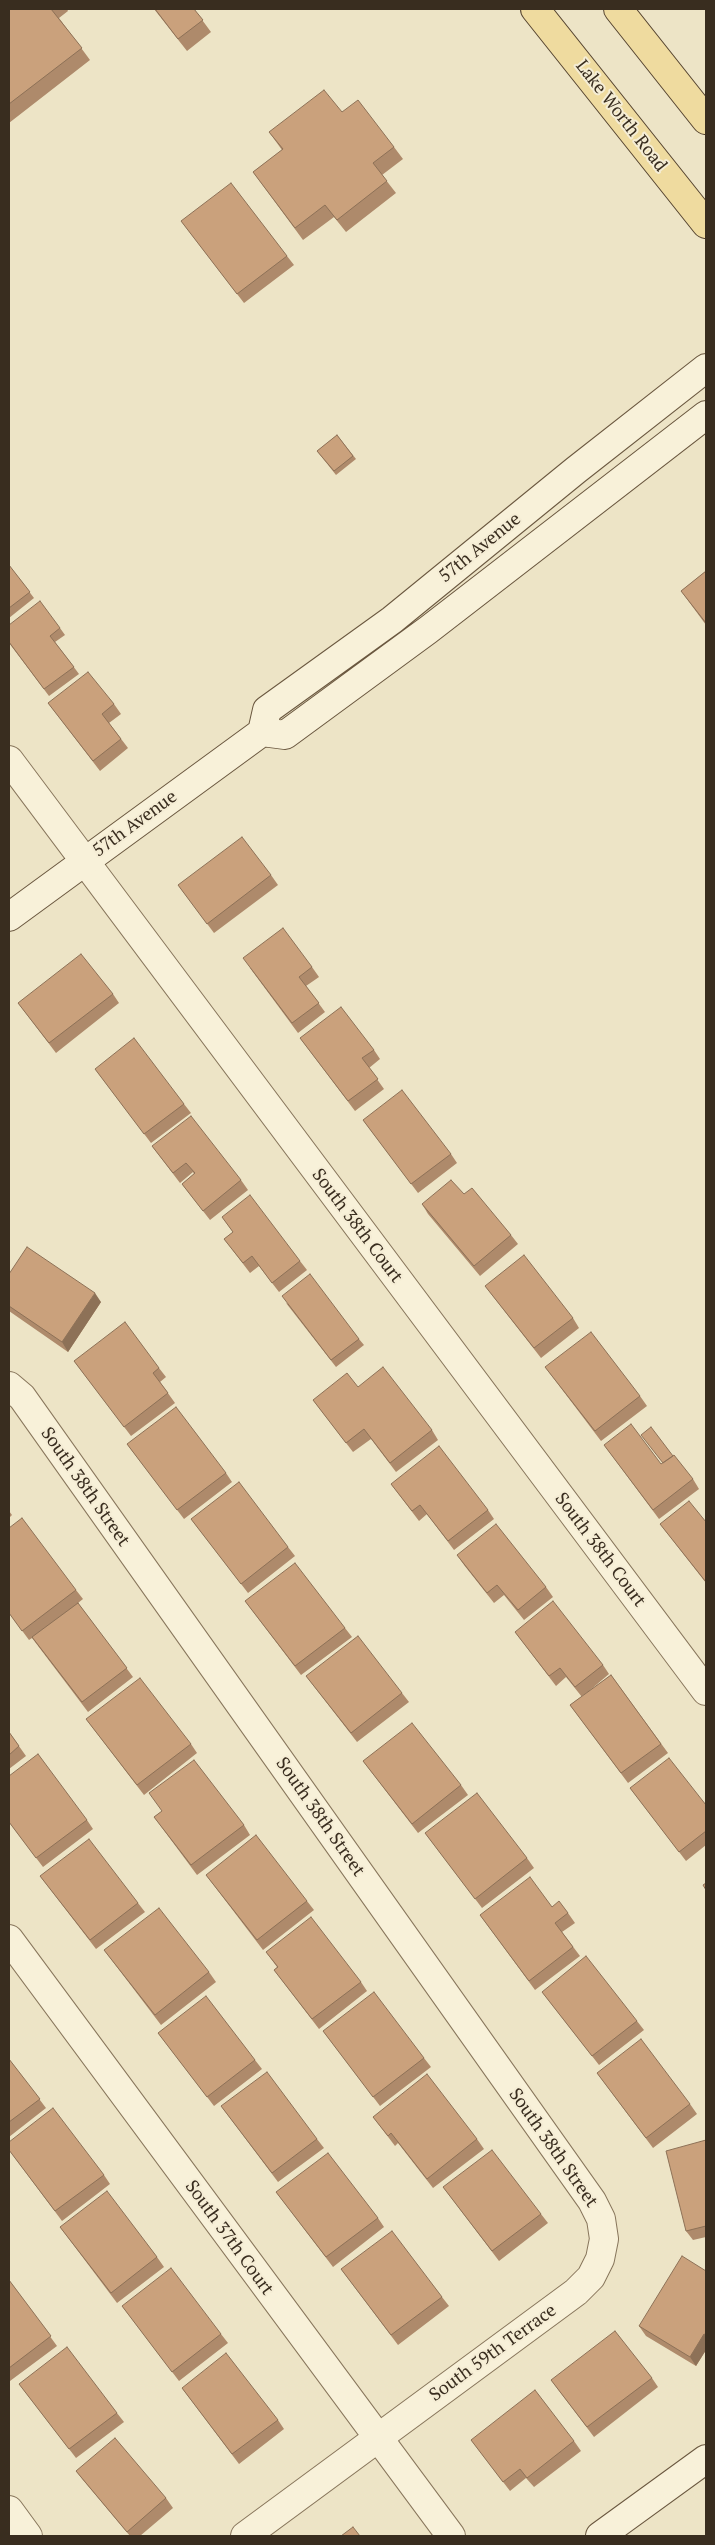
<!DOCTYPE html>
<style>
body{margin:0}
#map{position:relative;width:715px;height:2545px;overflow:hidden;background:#ede4c6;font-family:"PT Serif",serif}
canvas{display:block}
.frame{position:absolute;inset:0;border:10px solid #392d1f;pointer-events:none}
</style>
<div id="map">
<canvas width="715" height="2545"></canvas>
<div class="frame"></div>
</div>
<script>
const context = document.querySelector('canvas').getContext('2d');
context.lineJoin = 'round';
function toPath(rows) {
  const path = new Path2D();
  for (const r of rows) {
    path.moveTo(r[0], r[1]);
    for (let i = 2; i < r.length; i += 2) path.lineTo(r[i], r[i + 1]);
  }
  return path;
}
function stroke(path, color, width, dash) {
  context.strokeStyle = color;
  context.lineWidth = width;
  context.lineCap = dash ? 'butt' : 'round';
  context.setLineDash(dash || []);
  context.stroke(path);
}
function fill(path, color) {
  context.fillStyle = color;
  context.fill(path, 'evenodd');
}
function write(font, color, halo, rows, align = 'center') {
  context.font = font + ' "PT Serif",serif';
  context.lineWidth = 4;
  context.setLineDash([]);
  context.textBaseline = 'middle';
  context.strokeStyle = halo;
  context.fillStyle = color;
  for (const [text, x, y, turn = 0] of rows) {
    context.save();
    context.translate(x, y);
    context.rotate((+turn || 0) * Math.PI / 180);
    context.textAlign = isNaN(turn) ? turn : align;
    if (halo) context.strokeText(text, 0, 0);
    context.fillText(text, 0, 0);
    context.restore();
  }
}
const street = toPath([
 [9,760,706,1691],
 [9,1386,22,1397,592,2201,601,2219,604,2239,600,2259,591,2277,576,2292,245,2536],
 [9,1939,451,2536],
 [9,2510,28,2536]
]);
const secondary = toPath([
 [262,732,267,710,392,620,576,470,706,368],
 [9,917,262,732,285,735,428,630,706,415],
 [600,2536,706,2459]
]);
const primary = toPath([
 [535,9,706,224],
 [618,9,706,120]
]);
stroke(street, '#88765c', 30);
stroke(secondary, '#6a573f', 30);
stroke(primary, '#564430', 30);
stroke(street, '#f8f1d9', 28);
stroke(secondary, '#f8f1d9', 28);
stroke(primary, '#efdb9f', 28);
fill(toPath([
 [9,9,67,9,68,11,59,18,90,60,9,123],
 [154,9,194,9,211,32,187,51],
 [342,112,394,147,403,159,382,175,396,193,346,232,334,217,303,240,253,172,282,150,269,132],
 [181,221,287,256,294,265,244,303],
 [337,435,356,459,336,475,317,451],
 [9,565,34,598,9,618],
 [706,571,706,625,681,591],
 [60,628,65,635,55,642,79,674,49,696,9,643],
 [48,703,114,704,121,714,109,723,128,748,100,771],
 [271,875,278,885,214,933,178,885],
 [312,967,319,977,306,986,325,1012,298,1033,250,968],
 [113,994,119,1003,56,1053,18,1003],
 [300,1038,374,1050,380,1059,369,1068,384,1089,355,1111],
 [95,1069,184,1104,191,1113,151,1143],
 [363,1120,451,1154,457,1163,418,1193],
 [152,1146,241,1180,248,1190,210,1220,182,1184,194,1174,193,1172,180,1183],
 [464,1194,511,1235,518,1244,480,1276,428,1214,422,1204],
 [222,1217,300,1261,307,1270,279,1292,259,1266,250,1273,231,1248,224,1239,233,1232],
 [9,1274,101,1302,68,1352,9,1311],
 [485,1286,573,1318,579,1328,541,1358],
 [286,1303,359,1339,364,1345,336,1367],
 [74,1361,159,1368,166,1377,160,1382,175,1403,131,1436],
 [545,1367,640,1396,647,1406,601,1441],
 [358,1387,432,1430,438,1440,396,1472,371,1439,353,1452,313,1400],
 [127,1444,226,1473,232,1482,184,1519],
 [604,1445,661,1464,693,1479,699,1489,659,1519],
 [391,1484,488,1510,494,1519,454,1550,427,1514,419,1521],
 [9,1511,12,1515,9,1518],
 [191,1519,288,1547,295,1556,248,1593],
 [706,1522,706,1583,660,1524],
 [457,1555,546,1587,553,1597,524,1620,504,1595,494,1603,464,1565],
 [76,1590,83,1599,78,1603,133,1677,88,1712,32,1638,29,1640,9,1613],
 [245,1601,345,1628,352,1637,301,1675],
 [515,1632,603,1665,609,1674,582,1697,566,1677,556,1686],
 [611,1675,668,1753,628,1783,570,1705],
 [306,1676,402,1693,409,1702,357,1742],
 [86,1719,191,1744,197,1753,144,1795],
 [9,1732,26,1756,9,1769],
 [363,1761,461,1785,468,1795,418,1833],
 [9,1776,87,1820,93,1829,43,1867,9,1822],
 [630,1788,706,1805,706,1845,686,1861],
 [162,1811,244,1825,250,1835,197,1875,154,1817],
 [425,1833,527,1858,534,1868,482,1908],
 [206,1875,307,1901,314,1910,263,1950],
 [40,1876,138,1903,145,1912,96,1949],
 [552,1907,568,1913,575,1923,562,1932,580,1956,535,1990,480,1915],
 [104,1950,209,1972,216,1982,161,2025],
 [266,1952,361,1982,367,1991,319,2029,274,1970,277,1967],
 [542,1992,637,2021,644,2030,599,2065],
 [323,2031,424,2058,431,2067,380,2106],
 [158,2033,255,2060,262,2069,214,2106],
 [9,2059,46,2108,9,2137],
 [597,2073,690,2104,697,2114,653,2148],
 [221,2106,317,2139,324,2148,278,2182],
 [373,2117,477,2139,484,2149,433,2188,398,2143,395,2146],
 [706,2140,706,2237,693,2240,686,2231],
 [9,2150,104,2175,110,2184,62,2221],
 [443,2187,541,2214,548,2223,499,2261],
 [276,2192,378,2218,384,2227,333,2267],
 [60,2227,157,2257,164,2267,117,2303],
 [341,2269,442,2297,449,2306,398,2345],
 [706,2271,706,2350,696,2366,646,2336,639,2326],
 [9,2280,57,2346,10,2381,9,2379],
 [122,2306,221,2334,228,2343,179,2381],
 [652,2378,658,2387,594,2437,551,2380],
 [19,2384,117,2413,124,2422,76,2458],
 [182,2388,278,2420,284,2429,239,2464],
 [471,2440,574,2441,581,2451,534,2487,526,2478,510,2491],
 [76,2471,166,2498,173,2508,140,2536,130,2536,83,2480]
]), '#ae8a6b');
fill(toPath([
 [95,1293,101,1302,68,1352,62,1342],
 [704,2334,706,2337,706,2350,696,2366,690,2357]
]), '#8d7157');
const building = toPath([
 [9,9,51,9,82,48,9,104,9,9],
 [155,9,194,9,203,20,178,39,155,9],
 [324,90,342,112,358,100,394,147,373,163,387,181,337,220,325,205,295,228,253,172,283,149,269,132,324,90],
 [231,183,287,256,237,294,181,221,231,183],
 [337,435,353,456,334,471,317,451,337,435],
 [9,565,30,592,9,608,9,565],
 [706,571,706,623,681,591,706,571],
 [40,601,60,628,50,636,74,667,44,689,9,642,9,625,40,601],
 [88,672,114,704,102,714,121,739,93,761,48,703,88,672],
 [242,837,271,875,207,924,178,885,242,837],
 [283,928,312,967,299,977,319,1003,292,1023,243,958,283,928],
 [81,954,113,994,49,1043,18,1003,81,954],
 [341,1007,374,1050,362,1058,378,1079,348,1101,300,1038,341,1007],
 [134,1038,184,1104,144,1134,95,1069,134,1038],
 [402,1090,451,1154,411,1184,363,1120,402,1090],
 [191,1116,241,1180,203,1211,182,1184,195,1173,186,1163,173,1173,152,1146,191,1116],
 [451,1180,464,1194,472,1188,511,1235,474,1266,422,1204,451,1180],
 [250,1195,300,1261,272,1283,252,1256,243,1263,224,1239,233,1232,222,1217,250,1195],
 [27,1247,95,1293,62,1342,9,1306,9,1274,27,1247],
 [524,1255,573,1318,534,1348,485,1286,524,1255],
 [310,1274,359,1339,331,1360,282,1296,310,1274],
 [125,1322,159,1368,153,1373,168,1393,124,1427,74,1361,125,1322],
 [591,1332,640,1396,595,1431,545,1367,591,1332],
 [383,1367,432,1430,390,1463,364,1429,346,1443,313,1400,347,1373,358,1387,383,1367],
 [176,1407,226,1473,177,1510,127,1444,176,1407],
 [631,1424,661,1464,674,1455,693,1479,653,1510,604,1445,631,1424],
 [651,1427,673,1456,663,1463,641,1435,651,1427],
 [439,1446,488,1510,448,1541,420,1505,412,1511,391,1484,439,1446],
 [239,1482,288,1547,241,1584,191,1519,239,1482],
 [689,1501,706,1522,706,1582,660,1524,689,1501],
 [22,1518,76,1590,22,1631,9,1613,9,1528,22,1518],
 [496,1524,546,1587,518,1610,497,1585,487,1593,457,1555,496,1524],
 [295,1563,345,1628,295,1666,245,1601,295,1563],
 [553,1601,603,1665,575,1687,560,1668,549,1676,515,1632,553,1601],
 [78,1603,127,1668,82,1702,32,1637,78,1603],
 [358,1636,402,1693,351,1733,306,1676,358,1636],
 [611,1675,661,1744,621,1773,570,1705,611,1675],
 [140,1678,191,1744,137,1785,86,1719,140,1678],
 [412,1723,461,1785,412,1824,363,1761,412,1723],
 [9,1732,19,1746,9,1755,9,1732],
 [38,1754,87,1820,36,1858,9,1822,9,1776,38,1754],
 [669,1758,706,1805,706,1831,679,1852,630,1788,669,1758],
 [194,1760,244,1825,191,1865,154,1817,162,1811,149,1793,194,1760],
 [477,1793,527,1858,475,1899,425,1833,477,1793],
 [256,1835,307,1901,257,1940,206,1875,256,1835],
 [89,1839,138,1903,90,1940,40,1876,89,1839],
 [530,1877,552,1907,559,1901,568,1913,555,1923,573,1947,529,1981,480,1915,530,1877],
 [706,1883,706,1890,703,1885,706,1883],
 [159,1908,209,1972,155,2015,104,1950,159,1908],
 [311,1917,361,1982,312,2019,274,1970,278,1967,266,1952,311,1917],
 [586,1956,637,2021,592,2056,542,1992,586,1956],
 [374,1992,424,2058,373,2097,323,2031,374,1992],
 [206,1996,255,2060,207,2097,158,2033,206,1996],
 [641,2039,690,2104,646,2138,597,2073,641,2039],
 [9,2059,40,2099,9,2122,9,2059],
 [267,2072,317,2139,272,2173,221,2106,267,2072],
 [427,2074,477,2139,427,2179,391,2133,388,2136,373,2117,427,2074],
 [53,2108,104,2175,55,2211,9,2150,9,2142,53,2108],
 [706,2140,706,2226,686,2231,666,2151,706,2140],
 [492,2150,541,2214,492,2251,443,2187,492,2150],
 [328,2153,378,2218,326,2257,276,2192,328,2153],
 [107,2191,157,2257,111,2293,60,2227,107,2191],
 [392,2231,442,2297,391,2335,341,2269,392,2231],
 [682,2256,706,2271,706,2335,704,2334,690,2357,639,2326,682,2256],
 [171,2268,221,2334,172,2372,122,2306,171,2268],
 [9,2280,51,2336,9,2368,9,2280],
 [615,2331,652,2378,587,2427,551,2380,615,2331],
 [67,2347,117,2413,69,2449,19,2384,67,2347],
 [226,2353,278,2420,232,2454,182,2388,226,2353],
 [535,2390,574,2441,527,2478,520,2469,503,2482,471,2440,535,2390],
 [115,2438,166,2498,127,2532,76,2471,115,2438],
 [353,2527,360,2536,341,2536,353,2527]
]);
fill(building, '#caa17c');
stroke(building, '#8d7157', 1);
write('18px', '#392d1f', '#f5edd5', [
 ["Lake Worth Road",621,116,52],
 ["57th Avenue",480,548,-39],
 ["57th Avenue",135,824,-36],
 ["South 38th Court",357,1226,53],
 ["South 38th Street",85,1487,55],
 ["South 38th Court",600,1550,53],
 ["South 38th Street",320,1817,55],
 ["South 38th Street",553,2148,55],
 ["South 37th Court",229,2238,54],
 ["South 59th Terrace",493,2353,-36]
]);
</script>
